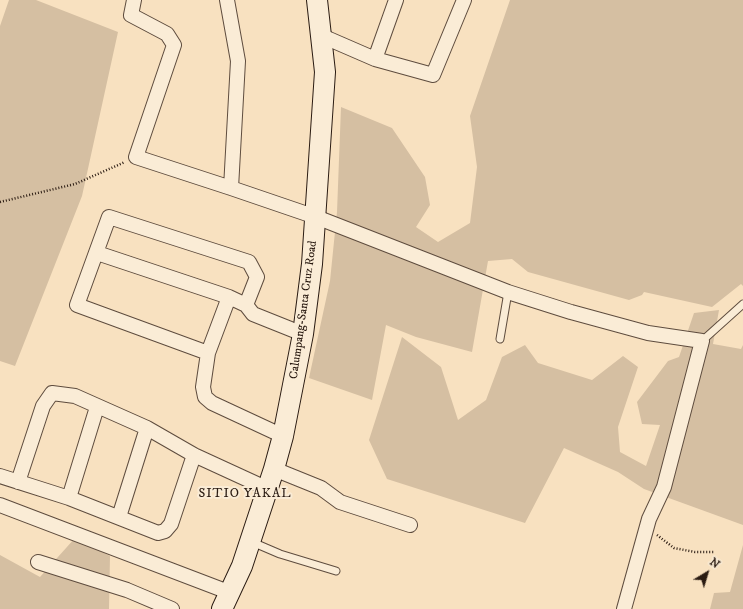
<!DOCTYPE html>
<style>
body{margin:0}
#map{position:relative;width:743px;height:609px;overflow:hidden;background:#f8e1c0;font-family:"IM FELL DW Pica",serif}
canvas{display:block}
.north{position:absolute;left:687px;top:553px;width:40px;height:40px;-webkit-text-stroke:3px #faecd6;paint-order:stroke;rotate:38deg;font-size:11px;font-weight:700;line-height:16px;text-align:center;color:#2a1b12}
.north::after{content:'';display:block;margin:auto;width:14px;height:18px;background:#2a1b12;clip-path:polygon(50% 0,100% 100%,50% 72%,0 100%)}
</style>
<div id="map">
<canvas width="743" height="609"></canvas>
<div class="north">N</div>
</div>
<script>
const context = document.querySelector('canvas').getContext('2d');
context.lineJoin = 'round';
function fill(path, color) {
  context.fillStyle = color;
  context.fill(path, 'evenodd');
}
function toPath(rows) {
  const path = new Path2D();
  for (const r of rows) {
    path.moveTo(r[0], r[1]);
    for (let i = 2; i < r.length; i += 2) path.lineTo(r[i], r[i + 1]);
  }
  return path;
}
function stroke(path, color, width, dash) {
  context.strokeStyle = color;
  context.lineWidth = width;
  context.lineCap = dash ? 'butt' : 'round';
  context.setLineDash(dash || []);
  context.stroke(path);
}
function write(font, color, halo, rows, align = 'center') {
  context.font = font + ' "IM FELL DW Pica",serif';
  context.lineWidth = 4;
  context.setLineDash([]);
  context.textBaseline = 'middle';
  context.strokeStyle = halo;
  context.fillStyle = color;
  for (const [text, x, y, turn = 0] of rows) {
    context.save();
    context.translate(x, y);
    context.rotate((+turn || 0) * Math.PI / 180);
    context.textAlign = isNaN(turn) ? turn : align;
    if (halo) context.strokeText(text, 0, 0);
    context.fillText(text, 0, 0);
    context.restore();
  }
}
fill(toPath([
 [9,0,36,0,118,32,82,196,15,366,0,361,0,26],
 [510,0,743,0,743,286,741,284,712,307,644,292,642,295,629,300,528,272,512,259,488,261,472,352,416,337,386,325,372,400,309,378,330,281,337,212,341,107,392,128,425,177,430,205,416,227,438,242,470,223,477,167,470,116],
 [719,310,713,344,741,349,743,345,743,525,644,489,618,472,564,448,525,523,387,479,369,440,402,337,441,367,458,420,486,400,502,357,525,345,538,363,592,380,623,356,638,367,618,427,620,452,646,466,660,425,642,424,637,402,668,361,679,357,694,313],
 [75,538,110,556,109,609,0,609,0,555,40,577],
 [743,545,743,609,710,609,714,593,730,592]
]), '#d5bfa2');
const lane = toPath([
 [500,339,508,292],
 [702,341,743,304],
 [252,542,280,554,336,571]
]);
const street = toPath([
 [134,0,131,15,167,34,174,45,136,157,231,188,316,217,508,292,571,312,648,333,702,341,664,487,649,519,624,609],
 [227,0,238,61,231,188],
 [322,36,375,59,433,75,464,0],
 [375,59,396,0],
 [97,253,229,297,246,305,253,314,303,334],
 [229,297,208,353,203,387,205,397,212,403,283,436],
 [208,353,77,305,109,217,249,262,257,277,246,305],
 [274,469,321,488,340,502,410,525],
 [0,476,69,498,158,533,165,531,171,524,194,455],
 [18,482,43,406,52,393,75,396,147,428,194,455,268,489],
 [69,498,97,407],
 [0,505,231,593],
 [119,517,147,428],
 [38,562,127,590,172,609]
]);
const secondary = toPath([
 [222,609,242,566,274,469,283,436,303,334,312,264,325,72,317,0]
]);
stroke(lane, '#5e4c3e', 9);
stroke(street, '#5e4c3e', 16);
stroke(secondary, '#2a1b12', 22);
stroke(toPath([
 [0,202,75,184,125,162],
 [657,535,674,548,695,552,714,552]
]), '#2a1b12', 2.5, [1, 2]);
stroke(lane, '#faecd6', 7);
stroke(street, '#faecd6', 14);
stroke(secondary, '#faecd6', 20);
write('12px', '#2a1b12', '#faecd6', [
 ["Calumpang-Santa Cruz Road",304,310,-82]
]);
context.letterSpacing = '1px';
write('13px', '#2a1b12', '#faecd6', [
 ["SITIO YAKAL",245,494]
]);
context.letterSpacing = '0px';
</script>
